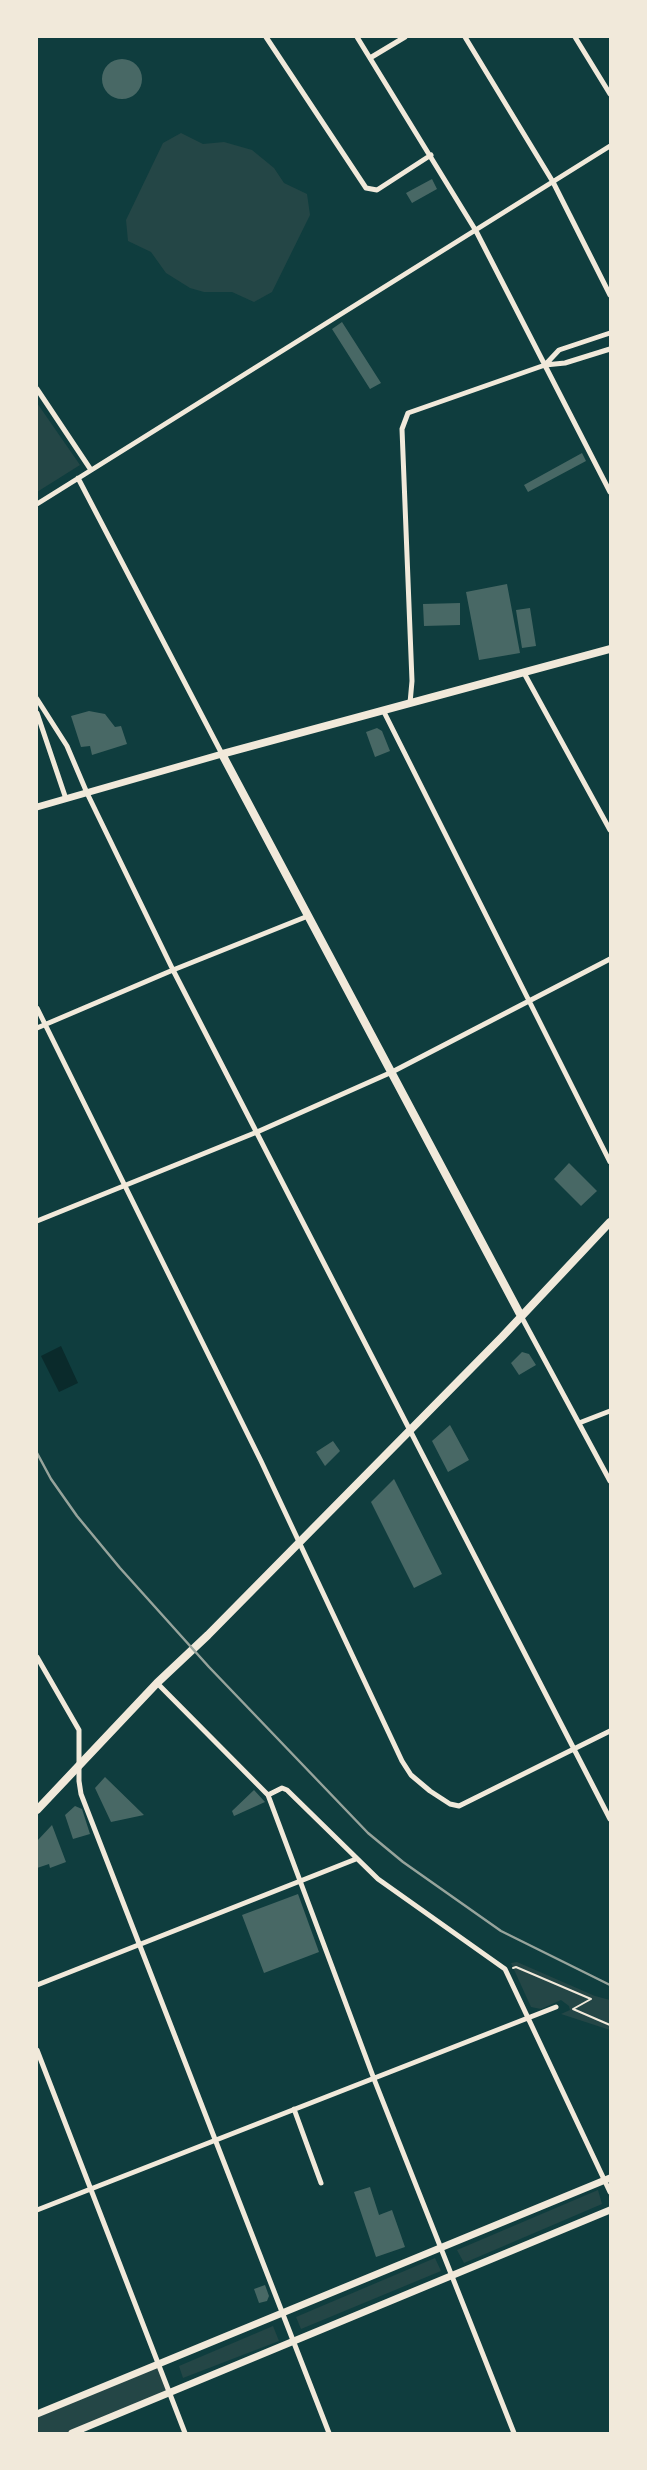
<!DOCTYPE html>
<style>
body{margin:0}
#map{position:relative;width:647px;height:2470px;overflow:hidden;background:#0f3d3e;font-family:Poppins,sans-serif}
canvas{display:block}
.frame{position:absolute;inset:0;border:38px solid #f1e9da;pointer-events:none}
</style>
<div id="map">
<canvas width="647" height="2470"></canvas>
<div class="frame"></div>
</div>
<script>
const context = document.querySelector('canvas').getContext('2d');
context.lineJoin = 'round';
function fill(path, color) {
  context.fillStyle = color;
  context.fill(path, 'evenodd');
}
function toPath(rows) {
  const path = new Path2D();
  for (const r of rows) {
    if (r.length === 3) {
      path.moveTo(r[0] + r[2], r[1]);
      path.arc(r[0], r[1], r[2], 0, 2 * Math.PI);
      continue;
    }
    path.moveTo(r[0], r[1]);
    for (let i = 2; i < r.length; i += 2) path.lineTo(r[i], r[i + 1]);
  }
  return path;
}
function stroke(path, color, width, dash) {
  context.strokeStyle = color;
  context.lineWidth = width;
  context.lineCap = dash ? 'butt' : 'round';
  context.setLineDash(dash || []);
  context.stroke(path);
}
fill(toPath([
 [181,133,203,144,224,142,252,150,274,168,284,183,307,194,310,215,272,292,254,302,232,292,204,292,190,288,166,273,151,252,128,241,126,220,163,143],
 [37,403,80,465,37,492],
 [517,1962,595,1996,610,2000,610,2030,561,2014,570,2010,569,2006,561,2000,541,2009,531,2007,511,1963],
 [598,2190,602,2204,464,2263,457,2250],
 [435,2258,441,2271,301,2329,296,2317],
 [273,2326,279,2341,183,2378,179,2366],
 [158,2365,168,2393,72,2433,37,2433,37,2414]
]), '#244646');
fill(toPath([
 [61,1346,78,1383,59,1392,41,1356]
]), '#0a2a2b');
fill(toPath([
 [122,79,20],
 [432,179,437,189,412,203,406,193],
 [342,322,381,383,370,389,332,329],
 [582,453,586,461,528,492,524,485],
 [507,584,520,653,479,660,466,592],
 [460,603,460,625,424,626,423,604],
 [530,608,536,646,522,648,516,610],
 [89,711,105,714,115,727,121,726,127,744,92,755,90,746,81,747,71,716],
 [377,728,382,731,390,751,375,757,366,732],
 [569,1163,597,1191,581,1206,554,1179],
 [522,1352,529,1354,536,1365,519,1375,511,1363],
 [450,1425,469,1460,448,1472,432,1441],
 [333,1441,340,1451,325,1466,316,1452],
 [394,1479,442,1574,414,1588,371,1502],
 [105,1777,144,1815,111,1822,95,1788],
 [254,1790,265,1802,234,1816,232,1811],
 [75,1806,82,1809,90,1834,73,1839,65,1815],
 [52,1825,66,1862,50,1868,49,1864,37,1868,37,1841],
 [298,1894,319,1952,264,1973,242,1915],
 [370,2187,379,2215,392,2210,405,2247,376,2257,354,2192],
 [265,2285,269,2296,267,2301,259,2303,254,2289]
]), '#486865');
stroke(toPath([
 [513,1968,516,1967,591,1999,573,2009,610,2025]
]), '#f1e9da', 2);
stroke(toPath([
 [266,37,366,188,377,190,431,155],
 [357,37,476,231,610,492],
 [465,37,553,182,610,295],
 [575,37,610,94],
 [370,58,405,37],
 [545,365,559,350,610,333],
 [37,389,91,470],
 [78,478,222,754],
 [37,504,610,146],
 [524,673,610,830],
 [37,699,67,746,87,793,173,970,610,1819],
 [410,703,412,681,402,429,408,413,545,365,565,363,610,349],
 [383,710,610,1162],
 [37,713,66,799],
 [37,1008,261,1461,402,1761,411,1775,430,1791,450,1804,459,1806,610,1731],
 [37,1028,173,970,308,916],
 [37,1221,257,1132,392,1072,610,959],
 [521,1316,610,1481],
 [579,1423,610,1411],
 [37,1657,79,1730,79,1781,81,1794,329,2433],
 [157,1683,268,1795,374,2079,514,2433],
 [268,1795,282,1788,287,1790,378,1879,505,1969,610,2192],
 [37,1985,356,1859],
 [37,2050,185,2433],
 [294,2109,321,2183],
 [37,2210,556,2007]
]), '#f1e9da', 5);
stroke(toPath([
 [37,807,222,754],
 [37,2414,610,2178],
 [72,2433,610,2210]
]), '#f1e9da', 7);
stroke(toPath([
 [521,1316,222,754,610,649],
 [37,1810,157,1683,208,1635,502,1337,610,1222]
]), '#f1e9da', 8);
stroke(toPath([
 [37,1453,51,1479,77,1516,120,1568,209,1667,368,1833,403,1862,501,1931,610,1985]
]), '#97a49c', 2.5);
</script>
